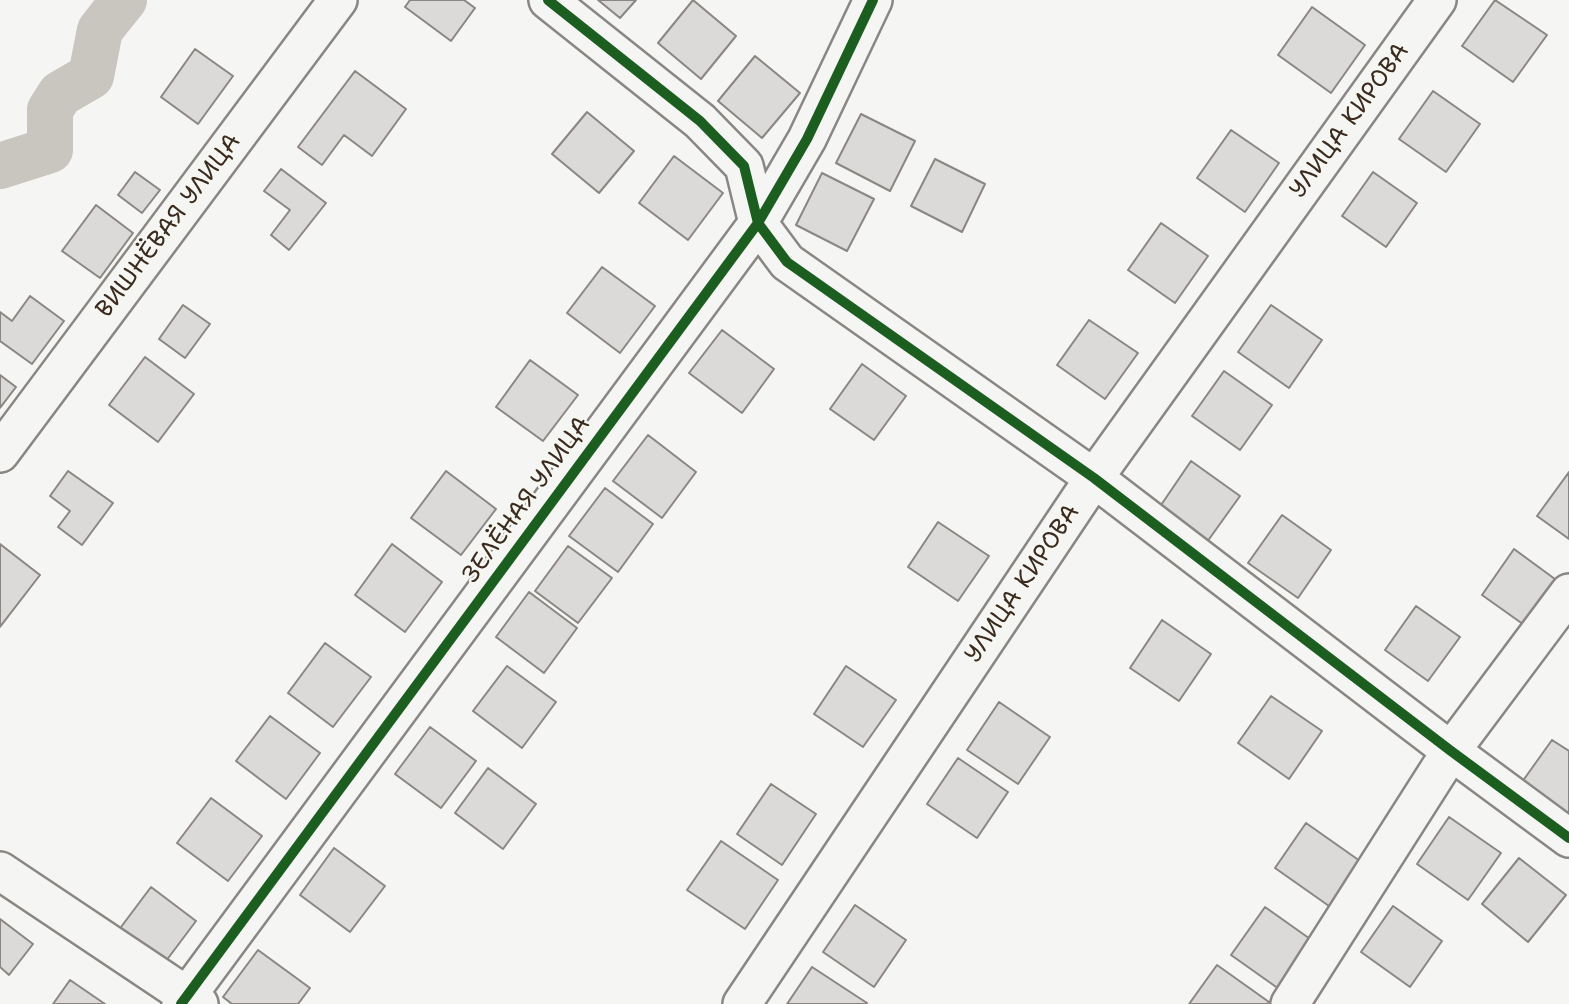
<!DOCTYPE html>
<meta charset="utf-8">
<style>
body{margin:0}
canvas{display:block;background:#f5f5f3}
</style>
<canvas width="1569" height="1004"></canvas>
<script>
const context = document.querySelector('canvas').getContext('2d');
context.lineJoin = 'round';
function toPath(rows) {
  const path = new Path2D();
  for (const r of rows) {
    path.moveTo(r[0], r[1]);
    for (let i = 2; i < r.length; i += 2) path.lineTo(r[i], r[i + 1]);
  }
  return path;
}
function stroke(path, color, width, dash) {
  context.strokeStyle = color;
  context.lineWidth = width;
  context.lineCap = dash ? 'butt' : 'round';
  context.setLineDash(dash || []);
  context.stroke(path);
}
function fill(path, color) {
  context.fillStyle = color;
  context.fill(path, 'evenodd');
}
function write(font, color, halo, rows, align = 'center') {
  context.font = font + ' "Shantell Sans",sans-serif';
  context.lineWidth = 5;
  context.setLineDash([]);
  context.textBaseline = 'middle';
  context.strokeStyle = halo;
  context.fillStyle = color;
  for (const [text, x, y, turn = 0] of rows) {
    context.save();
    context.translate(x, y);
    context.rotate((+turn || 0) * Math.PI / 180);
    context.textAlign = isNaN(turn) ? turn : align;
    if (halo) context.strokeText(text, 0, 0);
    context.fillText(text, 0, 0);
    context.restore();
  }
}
stroke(toPath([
 [0,166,50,150,50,110,60,94,91,76,100,30,124,0]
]), '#c9c5bf', 46);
const building = toPath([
 [410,0,464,0,475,8,451,41,405,7,410,0],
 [598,0,636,0,620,18,598,0],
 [693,0,736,36,701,79,658,43,693,0],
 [1495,0,1547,35,1513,82,1462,46,1495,0],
 [1312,7,1365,45,1331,93,1278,55,1312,7],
 [195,49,233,76,198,124,161,97,195,49],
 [755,56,800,93,762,138,718,101,755,56],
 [355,71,406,109,372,156,344,135,322,165,298,147,355,71],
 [1433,91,1480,124,1446,172,1399,139,1433,91],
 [587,112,634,151,599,193,552,154,587,112],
 [861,114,915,141,890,191,836,163,861,114],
 [1231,130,1279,163,1245,212,1197,178,1231,130],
 [674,156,723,193,688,240,639,203,674,156],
 [935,159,985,184,962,232,911,206,935,159],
 [281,169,326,203,289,250,271,235,290,210,264,191,281,169],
 [135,172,160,190,142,213,118,195,135,172],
 [1373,172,1417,203,1386,247,1342,216,1373,172],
 [822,173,874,199,847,251,796,225,822,173],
 [96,205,133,233,100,278,62,251,96,205],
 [1161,223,1208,256,1175,303,1128,270,1161,223],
 [602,267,655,306,620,353,567,313,602,267],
 [30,296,64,321,32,364,0,341,0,312,12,321,30,296],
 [183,305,210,324,185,358,159,339,183,305],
 [1271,305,1322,340,1289,388,1238,352,1271,305],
 [1089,320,1138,353,1105,399,1057,365,1089,320],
 [722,330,774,369,742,413,689,373,722,330],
 [145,357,194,394,158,442,109,405,145,357],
 [530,360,578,395,543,441,496,407,530,360],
 [862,364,906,396,874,440,830,409,862,364],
 [1224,371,1272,405,1240,450,1192,416,1224,371],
 [0,375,16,387,0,408,0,375],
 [648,435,696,472,662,518,613,481,648,435],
 [1191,461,1240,496,1207,542,1159,508,1191,461],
 [68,471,113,503,82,545,58,527,70,511,50,496,68,471],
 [446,471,496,509,461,555,411,518,446,471],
 [1569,472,1569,539,1537,516,1569,472],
 [605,488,653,524,618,572,569,536,605,488],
 [1282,515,1331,550,1298,598,1248,563,1282,515],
 [938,522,989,556,958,601,908,567,938,522],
 [0,544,40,575,0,627,0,544],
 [392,544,442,582,405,632,355,595,392,544],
 [568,546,612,578,578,623,535,591,568,546],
 [1514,549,1559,582,1527,627,1482,595,1514,549],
 [529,592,577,628,544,673,496,637,529,592],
 [1416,606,1460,637,1428,681,1385,650,1416,606],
 [1162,620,1211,654,1179,701,1130,668,1162,620],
 [325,643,371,677,333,727,288,693,325,643],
 [507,666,556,702,522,748,473,711,507,666],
 [846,666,896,700,863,747,814,714,846,666],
 [1271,696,1322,731,1289,779,1238,743,1271,696],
 [999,702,1050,737,1018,784,967,750,999,702],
 [270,716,320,753,286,799,236,761,270,716],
 [430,727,476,761,441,808,395,774,430,727],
 [1552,740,1569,751,1569,815,1522,782,1552,740],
 [958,758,1008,792,977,838,927,804,958,758],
 [488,768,536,804,503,849,455,813,488,768],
 [771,784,816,814,782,865,737,834,771,784],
 [211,798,262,836,228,881,177,843,211,798],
 [1449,817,1501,853,1468,900,1417,864,1449,817],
 [1306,823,1360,861,1329,906,1275,868,1306,823],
 [721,841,778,880,745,929,687,890,721,841],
 [334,848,385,886,350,932,300,895,334,848],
 [1519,858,1566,895,1528,942,1482,904,1519,858],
 [151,887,196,921,163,965,118,931,151,887],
 [855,905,906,940,874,987,823,952,855,905],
 [1393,906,1442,941,1410,987,1361,952,1393,906],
 [1265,907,1313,941,1279,989,1231,955,1265,907],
 [0,919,33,944,9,975,0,967,0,919],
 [258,950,310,988,298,1004,232,1004,223,997,258,950],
 [1217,965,1269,1002,1267,1004,1189,1004,1217,965],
 [812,967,867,1003,866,1004,787,1004,812,967],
 [70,980,105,1004,53,1004,70,980]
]);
fill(building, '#dbdad8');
stroke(building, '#8a8683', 2);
const minor = toPath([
 [548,0,700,121,744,166,758,223,787,262,1094,478,1451,751,1569,838],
 [0,453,338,0],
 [0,871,199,1004],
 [181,1004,758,223,807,139,873,0],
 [742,1004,1094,478,1437,0],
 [1290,1004,1451,751,1569,593]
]);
stroke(minor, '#8a8683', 42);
stroke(minor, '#f5f5f3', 37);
stroke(toPath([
 [548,0,700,121,744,166,758,223,787,262,1094,478,1451,751,1569,838],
 [181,1004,758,223,807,139,873,0]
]), '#1b5e20', 10);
write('24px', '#3b2a1e', '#f6f6f2', [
 ["УЛИЦА КИРОВА",1350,121,-54],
 ["ВИШНЁВАЯ УЛИЦА",169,226,-53],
 ["ЗЕЛЁНАЯ УЛИЦА",527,500,-54],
 ["УЛИЦА КИРОВА",1023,584,-56]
]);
</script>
